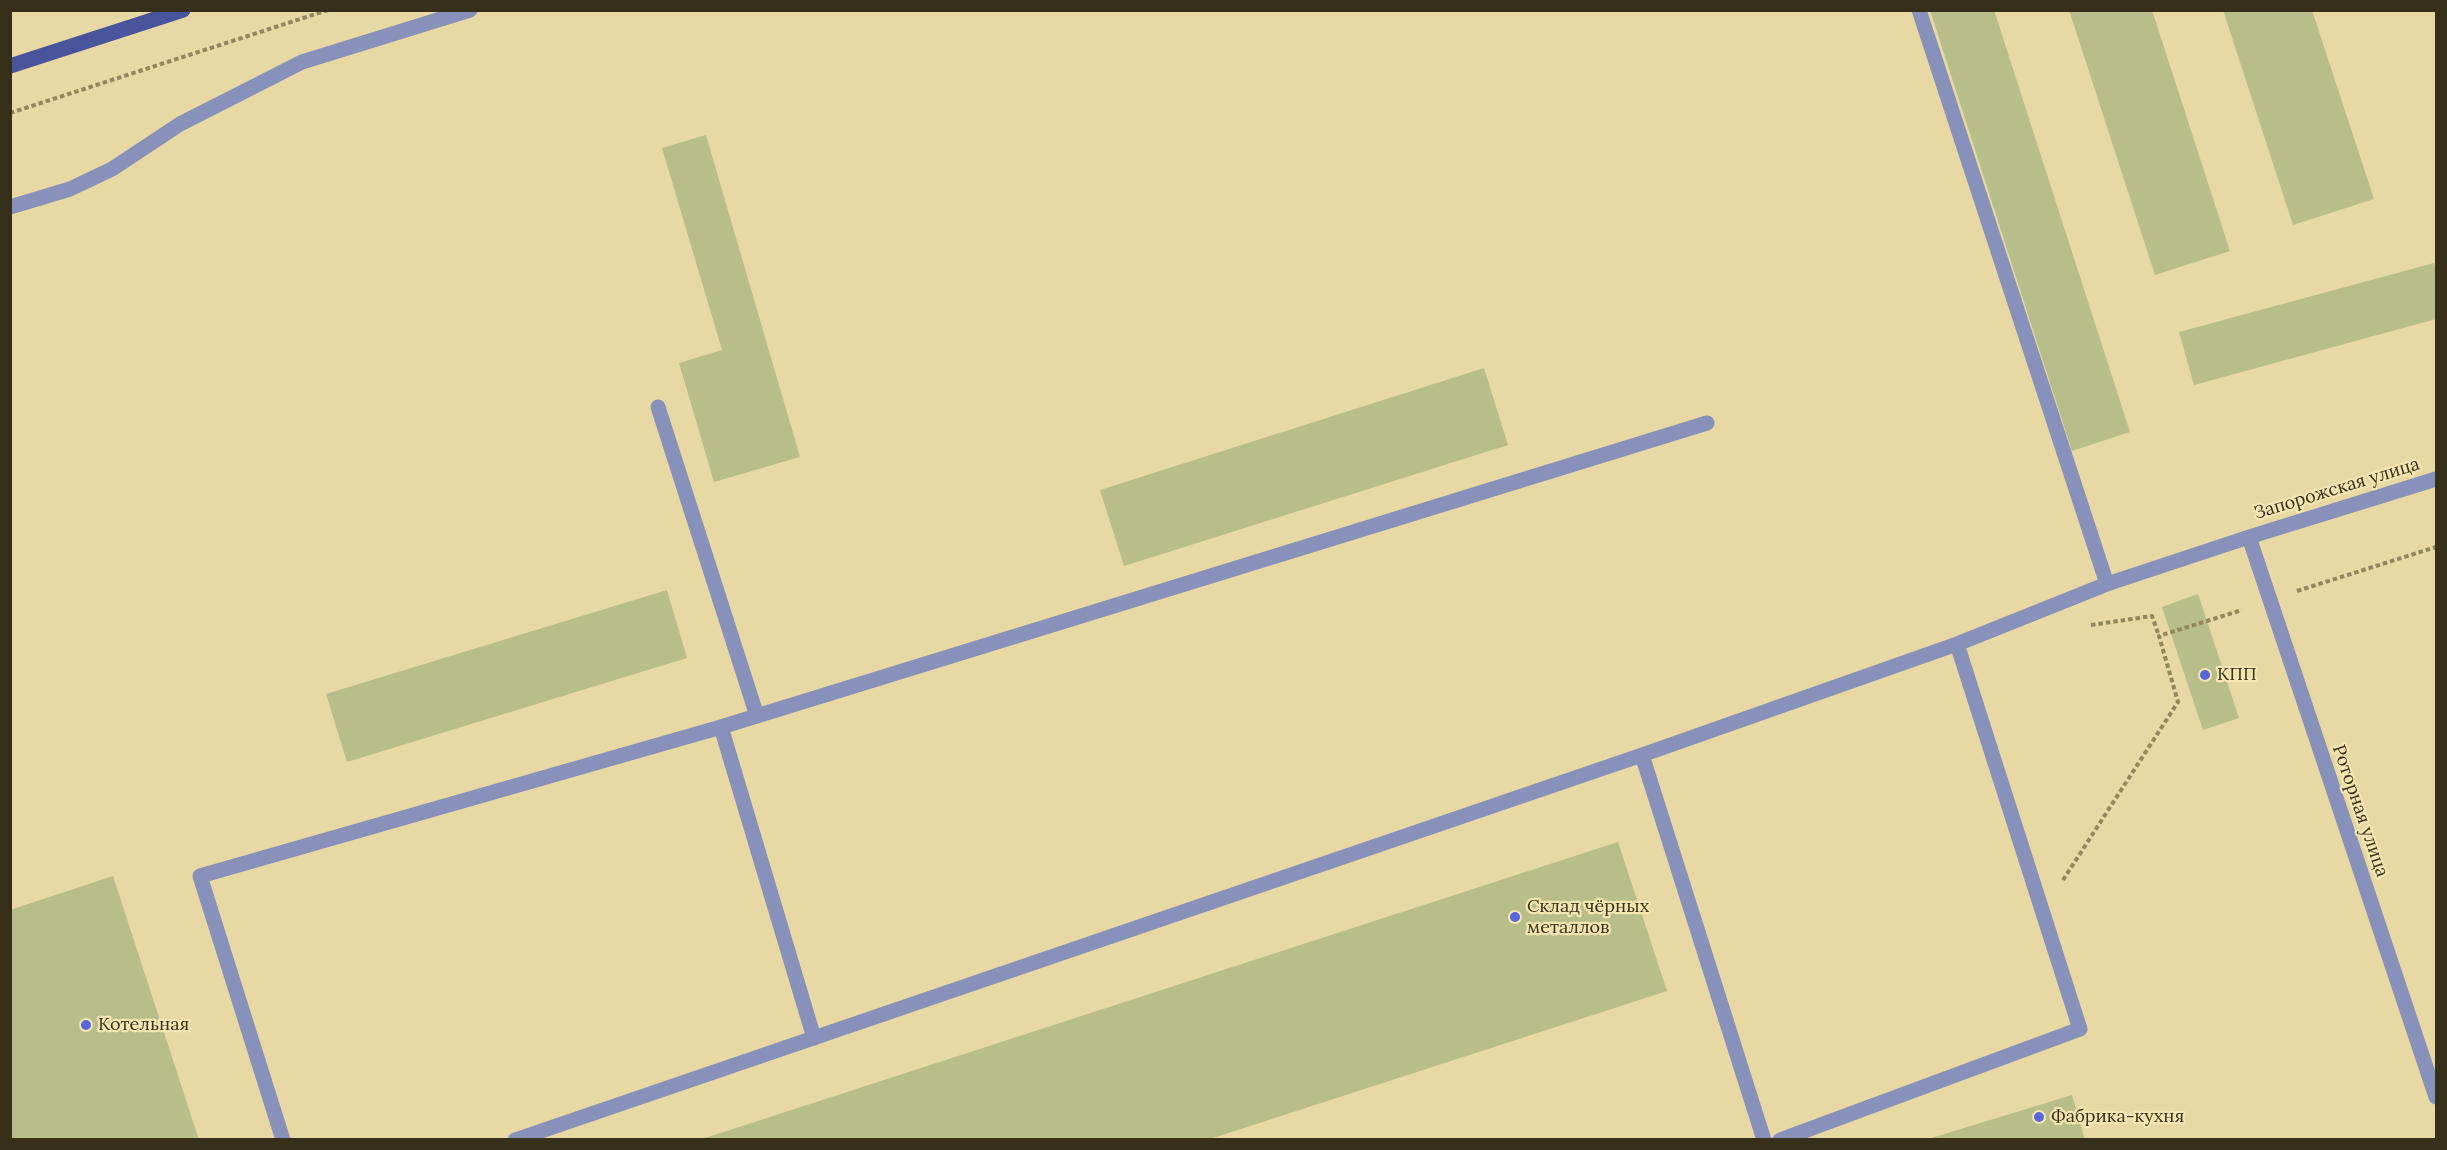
<!DOCTYPE html>
<meta charset="utf-8">
<style>
body{margin:0}
#map{position:relative;width:2447px;height:1150px;overflow:hidden;background:#e8d8a3;font-family:Lora,serif}
canvas{display:block}
.frame{position:absolute;inset:0;border:12px solid #362f1a;pointer-events:none}
</style>
<div id="map">
<canvas width="2447" height="1150"></canvas>
<div class="frame"></div>
</div>
<script>
const context = document.querySelector('canvas').getContext('2d');
context.lineJoin = 'round';
function fill(path, color) {
  context.fillStyle = color;
  context.fill(path, 'evenodd');
}
function toPath(rows) {
  const path = new Path2D();
  for (const r of rows) {
    path.moveTo(r[0], r[1]);
    for (let i = 2; i < r.length; i += 2) path.lineTo(r[i], r[i + 1]);
  }
  return path;
}
function stroke(path, color, width, dash) {
  context.strokeStyle = color;
  context.lineWidth = width;
  context.lineCap = dash ? 'butt' : 'round';
  context.setLineDash(dash || []);
  context.stroke(path);
}
function write(font, color, halo, rows, align = 'center') {
  context.font = font + ' Lora,serif';
  context.lineWidth = 4.5;
  context.setLineDash([]);
  context.textBaseline = 'middle';
  context.strokeStyle = halo;
  context.fillStyle = color;
  for (const [text, x, y, turn = 0] of rows) {
    context.save();
    context.translate(x, y);
    context.rotate((+turn || 0) * Math.PI / 180);
    context.textAlign = isNaN(turn) ? turn : align;
    if (halo) context.strokeText(text, 0, 0);
    context.fillText(text, 0, 0);
    context.restore();
  }
}
fill(toPath([
 [1930,10,1994,10,2130,432,2072,451],
 [2069,10,2152,10,2230,251,2155,275],
 [2223,10,2312,10,2374,199,2293,225],
 [706,135,800,457,714,482,679,363,722,350,662,148],
 [2434,263,2436,271,2436,319,2194,385,2179,332],
 [1484,368,1508,445,1124,566,1100,490],
 [667,590,687,658,347,762,326,694],
 [2198,594,2239,718,2203,730,2162,607],
 [1618,842,1667,991,1207,1140,699,1140],
 [113,876,199,1140,10,1140,10,910],
 [2072,1095,2085,1140,1928,1140,1928,1139]
]), '#b8be89');
stroke(toPath([
 [10,113,328,10],
 [2297,591,2436,547],
 [2091,625,2152,616,2159,636],
 [2063,880,2178,702,2159,636,2242,610]
]), '#918660', 4, [4.5, 3]);
stroke(toPath([
 [1919,10,2107,584],
 [10,207,70,189,112,169,180,124,302,62,470,10],
 [658,407,757,716],
 [2249,537,2436,1097],
 [1642,755,1764,1140],
 [814,1038,721,727,1707,423],
 [283,1140,200,876,721,727],
 [515,1140,1642,755,1957,644,2107,584,2249,537,2436,479],
 [1780,1140,2080,1029,1957,644]
]), '#8791ba', 15);
stroke(toPath([
 [10,66,183,10]
]), '#48549c', 15);
for (const [x, y, r, color] of [
 [2205,675,6,"#5766dc"],
 [1515,917,6,"#5766dc"],
 [86,1025,6,"#5766dc"],
 [2039,1117,6,"#5766dc"]
]) {
  const dot = new Path2D();
  dot.arc(x, y, r, 0, 2 * Math.PI);
  context.fillStyle = color;
  context.fill(dot);
  stroke(dot, '#f5e5b0', 2);
}
write('18px', '#362f1a', '#f5e5b0', [
 ["Запорожская улица",2337,489,-17],
 ["Роторная улица",2360,811,71]
]);
write('18px', '#362f1a', '#f5e5b0', [
 ["КПП",2217,675],
 ["Склад чёрных",1527,907],
 ["металлов",1527,928],
 ["Котельная",98,1025],
 ["Фабрика-кухня",2051,1117]
], 'left');
</script>
